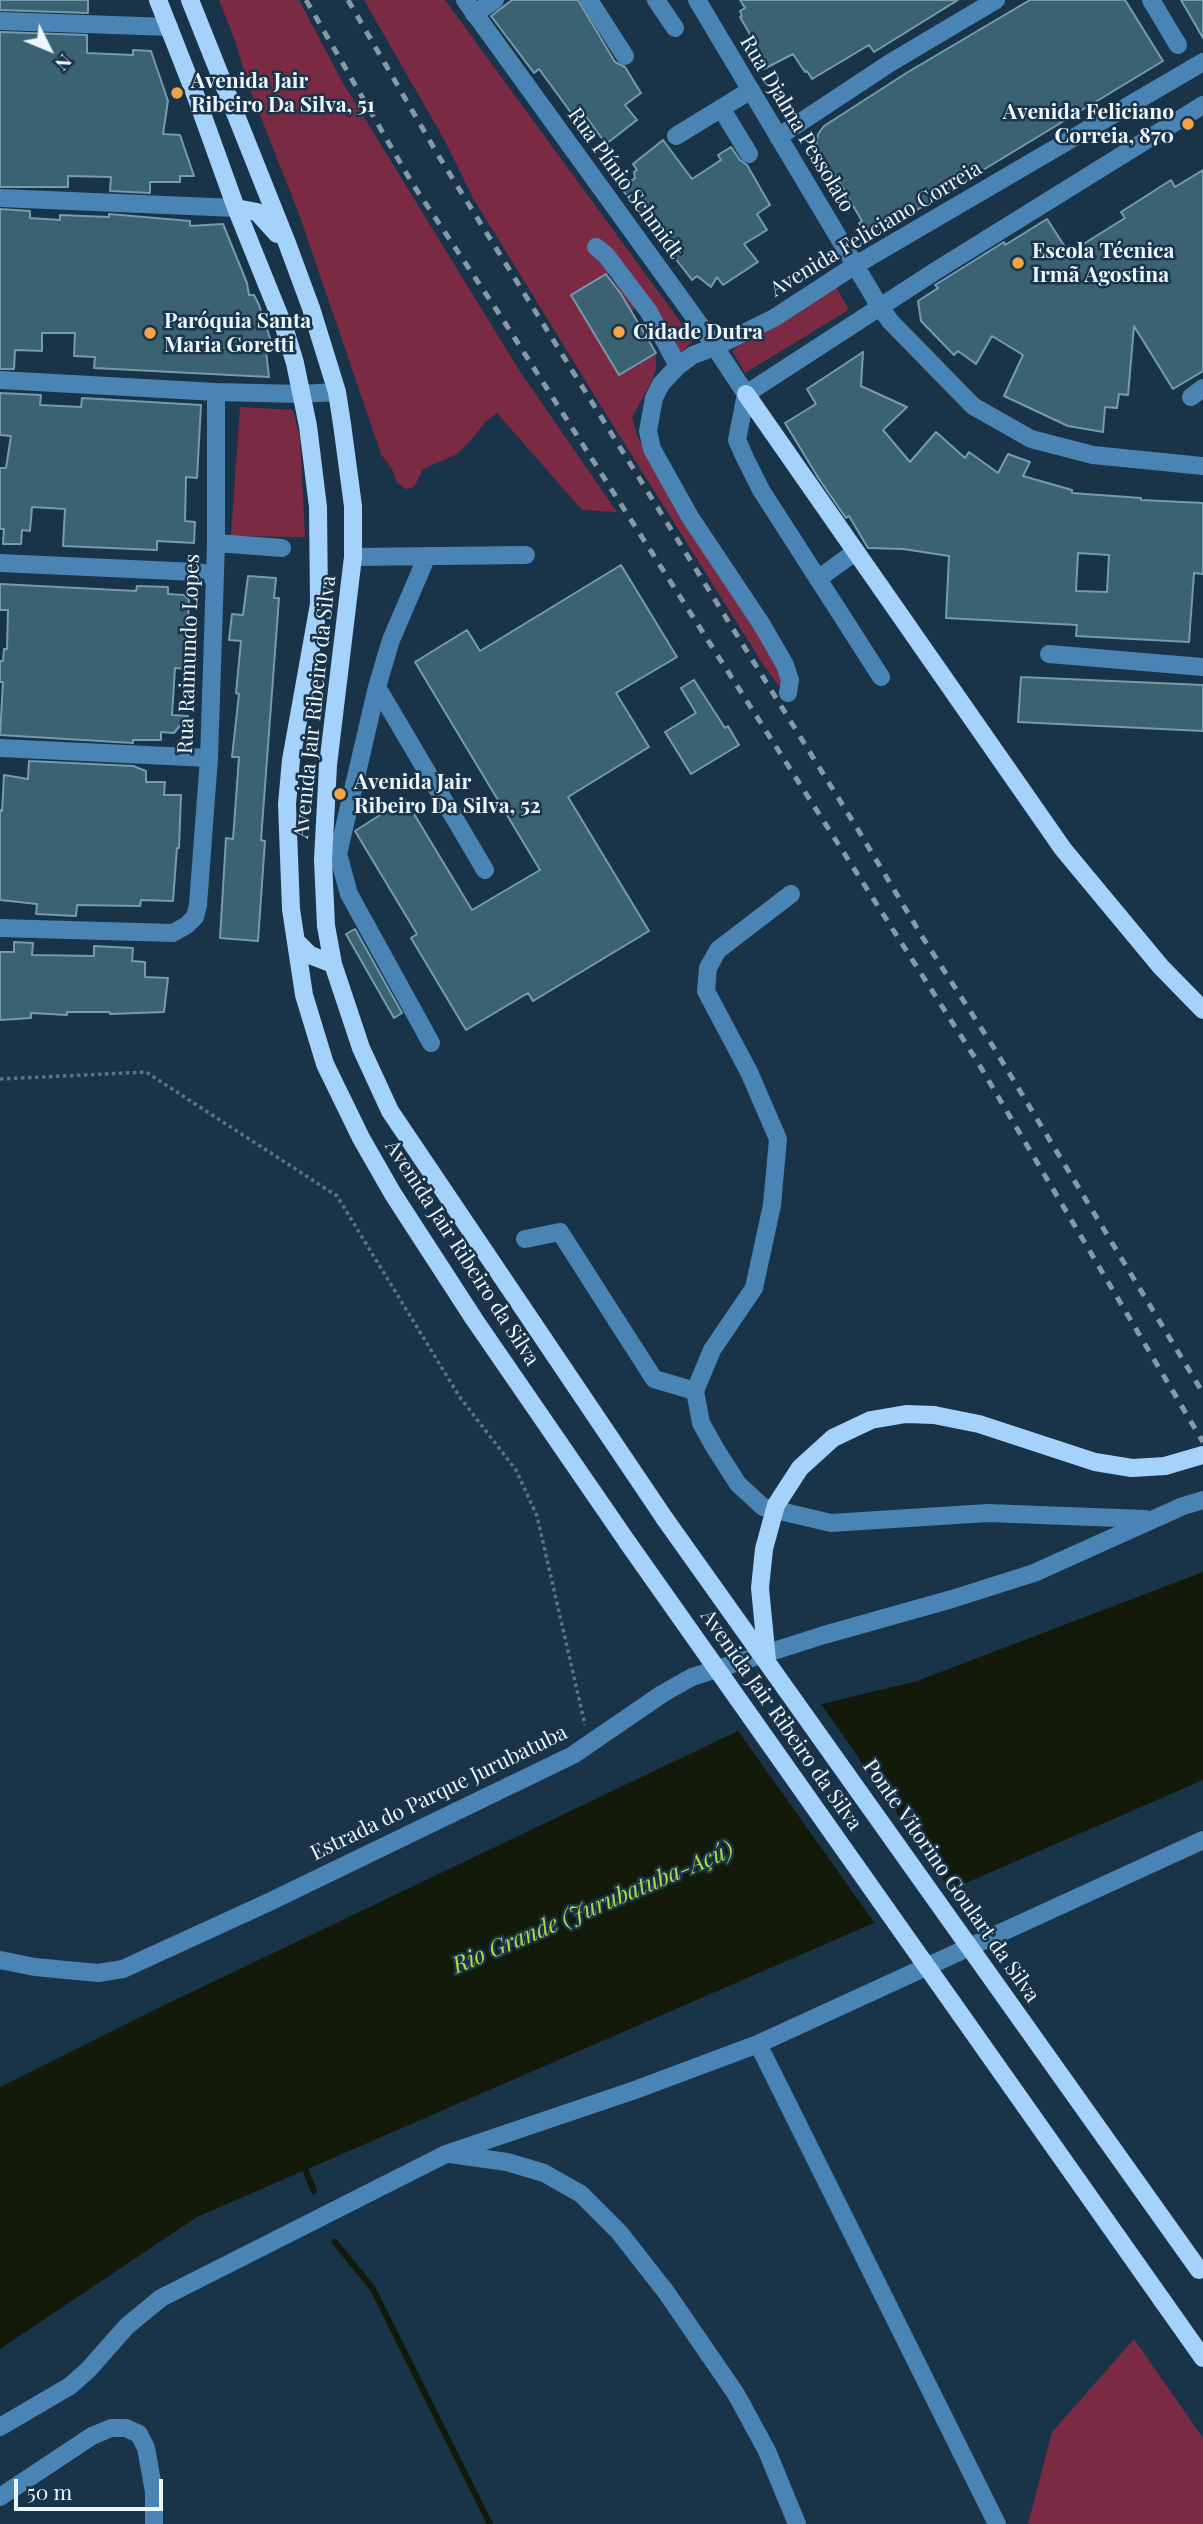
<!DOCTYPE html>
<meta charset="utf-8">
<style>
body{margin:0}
#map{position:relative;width:1203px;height:2524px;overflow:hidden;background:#193349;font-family:"Playfair Display",serif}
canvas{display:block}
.north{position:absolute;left:14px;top:14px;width:70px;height:70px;-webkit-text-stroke:5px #193349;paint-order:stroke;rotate:133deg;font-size:19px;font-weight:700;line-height:28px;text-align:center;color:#ecf6fe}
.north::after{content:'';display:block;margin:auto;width:24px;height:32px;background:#ecf6fe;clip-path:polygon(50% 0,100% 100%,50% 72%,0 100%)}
.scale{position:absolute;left:14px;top:2479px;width:149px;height:32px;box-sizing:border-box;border:4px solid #ecf6fe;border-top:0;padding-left:9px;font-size:21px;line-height:24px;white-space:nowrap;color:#ecf6fe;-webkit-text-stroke:5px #193349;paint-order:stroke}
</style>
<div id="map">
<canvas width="1203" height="2524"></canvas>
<div class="north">N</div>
<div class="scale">50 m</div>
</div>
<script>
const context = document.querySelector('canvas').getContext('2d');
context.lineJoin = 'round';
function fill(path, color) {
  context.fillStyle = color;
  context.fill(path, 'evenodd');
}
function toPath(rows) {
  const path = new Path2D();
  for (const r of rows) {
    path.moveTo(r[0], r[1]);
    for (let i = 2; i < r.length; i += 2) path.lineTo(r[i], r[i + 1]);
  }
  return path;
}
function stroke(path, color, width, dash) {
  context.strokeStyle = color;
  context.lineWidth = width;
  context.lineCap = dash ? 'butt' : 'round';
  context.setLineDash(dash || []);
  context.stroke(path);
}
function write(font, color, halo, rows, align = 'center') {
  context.font = font + ' "Playfair Display",serif';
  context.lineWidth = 5;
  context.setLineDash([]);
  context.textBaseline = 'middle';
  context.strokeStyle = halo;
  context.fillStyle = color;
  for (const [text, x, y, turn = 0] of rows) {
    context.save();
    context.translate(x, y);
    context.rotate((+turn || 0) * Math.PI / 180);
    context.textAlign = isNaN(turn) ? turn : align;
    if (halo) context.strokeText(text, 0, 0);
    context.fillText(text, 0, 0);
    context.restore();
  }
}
fill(toPath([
 [219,0,299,0,343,83,519,370,617,512,582,510,497,413,485,422,472,439,457,454,423,469,414,487,406,489,397,483,392,469,381,454,300,217,249,87,233,35],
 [364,0,445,0,690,335,692,342,678,355,645,302,631,311,609,273,572,295,619,375,656,353,656,369,652,380,632,418,638,437,652,464,782,671,781,684,779,686,764,666,596,398,473,198,445,141],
 [836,287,848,308,847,311,745,373,732,351,734,349],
 [240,407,293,410,300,438,305,537,231,536],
 [1134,2339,1203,2438,1203,2524,1028,2524,1052,2432]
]), '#7b2a43');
fill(toPath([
 [1203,1572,1203,1780,197,2217,0,2349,0,2087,152,2011,765,1718,917,1681]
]), '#141a09');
fill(toPath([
 [819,1701,952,1892,876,1925,736,1728,764,1714]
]), '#193349');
stroke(toPath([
 [303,2164,314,2191],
 [335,2242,373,2289,490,2524]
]), '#141a09', 6);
const building = toPath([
 [0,0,88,0,88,13,0,10,0,0],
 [512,0,578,0,615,62,625,67,641,93,625,105,637,120,606,144,587,118,581,122,574,113,572,114,539,69,534,73,491,16,512,0],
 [740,0,958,0,874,52,869,45,812,79,807,71,805,72,793,54,764,69,746,39,751,36,740,17,742,16,740,11,745,8,740,0],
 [1030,0,1125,0,1163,61,869,239,859,223,862,221,841,185,835,176,833,178,817,151,816,144,818,134,824,126,908,72,1030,0],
 [1181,0,1203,0,1203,38,1181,0],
 [0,32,87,35,87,53,133,55,133,50,151,51,168,101,163,134,180,135,194,176,180,176,180,182,150,182,150,193,110,191,111,177,68,176,68,187,0,187,0,32],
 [663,140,692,179,721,160,718,155,731,147,740,160,747,165,770,205,757,214,767,230,744,244,758,262,723,285,717,277,711,287,697,276,692,280,621,188,635,178,634,172,637,170,633,164,663,140],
 [1203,170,1203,371,1173,389,1134,326,1128,395,1119,394,1117,408,1105,407,1103,432,1068,426,1004,396,1023,355,992,336,976,364,958,351,954,355,921,321,918,301,938,288,935,285,1004,242,1005,245,1047,219,1069,253,1125,218,1121,212,1171,180,1175,187,1203,170],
 [0,209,30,211,30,218,60,220,60,215,109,217,109,214,190,221,190,226,223,224,247,283,249,295,254,295,259,305,271,341,265,343,269,377,94,368,95,357,74,356,75,333,42,333,42,351,15,350,14,369,0,369,0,209],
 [606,274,621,294,656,353,619,375,571,295,606,274],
 [863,352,861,386,907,407,883,430,910,462,936,432,965,458,969,452,998,473,1008,454,1030,462,1023,476,1072,490,1072,493,1141,498,1141,500,1203,503,1203,574,1194,573,1189,642,1076,636,1077,625,946,618,949,556,903,549,868,548,849,516,846,518,819,479,785,423,816,404,807,389,863,352],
 [1078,553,1109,555,1107,592,1076,591,1078,553],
 [0,393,41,395,40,405,81,407,82,398,201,405,197,478,186,477,185,521,195,522,194,543,157,541,157,550,63,546,65,509,32,507,30,531,22,530,21,544,3,544,4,529,0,529,0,468,6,468,11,436,0,435,0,393],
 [621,565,677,657,616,693,649,747,568,797,649,931,533,1001,528,993,466,1030,411,938,417,934,355,831,405,799,472,910,540,870,415,662,467,630,480,651,621,565],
 [248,576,276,578,274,598,279,598,261,840,265,841,258,941,220,938,226,838,233,839,239,757,232,757,239,694,236,693,241,641,229,640,232,614,243,615,248,576],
 [0,584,136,591,137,586,168,587,168,594,184,595,189,600,188,623,190,623,191,637,189,669,175,668,172,715,188,716,174,733,161,732,161,740,133,740,133,743,0,735,3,682,0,682,0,661,3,661,4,649,7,649,8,610,0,610,0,584],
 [1021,677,1203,685,1203,731,1018,722,1021,677],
 [694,680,725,728,728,726,739,745,691,774,665,732,696,713,681,688,694,680],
 [29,761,133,766,146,771,146,782,165,782,164,795,181,795,179,848,177,848,173,901,141,900,140,906,77,905,76,916,36,914,37,904,0,900,0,810,2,811,4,775,28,779,29,761],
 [355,929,402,1013,394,1018,346,934,355,929],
 [14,942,33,943,32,955,94,956,94,946,133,948,132,961,145,962,145,977,168,978,164,1012,110,1014,110,1012,67,1012,67,1015,31,1013,31,1018,0,1020,0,952,14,952,14,942]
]);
fill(building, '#3b6272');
stroke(building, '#749cad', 2);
stroke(toPath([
 [0,1079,146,1072,337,1196,459,1396,516,1470,537,1516,585,1725]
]), '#5d7283', 3.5, [3.5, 3.5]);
stroke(toPath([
 [465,0,705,332,746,394],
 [589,0,625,56],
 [656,0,675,28],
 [697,0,880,307,890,321,973,406,1031,439,1093,455,1203,466],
 [1151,0,1178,45],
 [474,14,495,0],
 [0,21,169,27],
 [721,108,749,154],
 [676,136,751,90],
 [778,137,890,63,996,0],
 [0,198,236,208],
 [596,247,606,255,649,312,678,366],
 [0,380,216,392,301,394,337,392],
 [746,394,937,270,1203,105],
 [746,394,737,440,745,458,761,490,881,677],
 [1191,397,1203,388],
 [216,543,282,548],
 [427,556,391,640,377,687,338,854,349,894,431,1043],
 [353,557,526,555],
 [0,563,196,572,214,575],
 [818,579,855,552],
 [1049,654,1203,667],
 [377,687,485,870],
 [788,693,790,680,785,665,762,625,690,517,652,449,648,431,654,398,661,384,678,366,693,355,715,347,774,318,854,266,1203,62],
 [0,748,209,758],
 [791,894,718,950,708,968,706,991,749,1072,778,1139,772,1205,754,1288,712,1350,695,1391,701,1423,715,1448,738,1484,763,1507,831,1523,988,1513,1145,1519],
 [0,928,173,933,187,925,195,917,198,905,209,758,216,543,216,392],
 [525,1239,560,1232,654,1379,695,1391],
 [0,1960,35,1967,98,1973,123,1969,267,1903,573,1755,662,1694,692,1677,824,1635,952,1599,1034,1573,1183,1506,1203,1500],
 [758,2044,997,2524],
 [450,2154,507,2162,544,2173,581,2194,619,2232,666,2292,736,2394,767,2451,797,2524],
 [0,2427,70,2386,88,2370,127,2326,161,2298,446,2154,635,2090,758,2044,1203,1840],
 [0,2497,92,2436,111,2428,126,2428,139,2434,146,2448,154,2492,154,2524]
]), '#4984b4', 18);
stroke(toPath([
 [158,0,195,94,236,208,284,327,295,363,308,426,318,507,319,604,291,760,287,804,291,909,304,995,325,1064,361,1138,393,1194,474,1319,628,1543],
 [190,0,287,243,311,308,337,392,342,424,353,506,353,557,328,765,323,860,326,926,333,964,361,1048,390,1111,665,1519],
 [236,208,257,212,277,234],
 [746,394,1063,849,1161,967,1203,1010],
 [297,942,310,955,333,964],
 [934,1415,979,1424,1095,1462,1132,1468,1165,1466,1203,1455],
 [1162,2300,1203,2358]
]), '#a5d2fa', 18);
stroke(toPath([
 [306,0,412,183,498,312,977,1061,1203,1442],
 [348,0,438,155,857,828,923,938,994,1048,1203,1393]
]), '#8798a7', 5, [9, 9]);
stroke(toPath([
 [665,1519,1199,2270],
 [628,1543,1162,2300],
 [767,1660,760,1588,764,1549,776,1505,800,1468,833,1438,871,1420,906,1414,934,1415]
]), '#a5d2fa', 18);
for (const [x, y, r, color] of [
 [177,93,7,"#f6a246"],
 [1188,124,7,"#f6a246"],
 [1018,263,7,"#f6a246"],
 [619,332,7,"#f6a246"],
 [150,333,7,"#f6a246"],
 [340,794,7,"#f6a246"]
]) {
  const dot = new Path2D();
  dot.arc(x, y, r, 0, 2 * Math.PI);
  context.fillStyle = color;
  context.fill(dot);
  stroke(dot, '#193349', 2.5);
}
write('bold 21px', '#ecf6fe', '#193349', [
 ["Avenida Jair",191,81],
 ["Ribeiro Da Silva, 51",191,105],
 ["Avenida Feliciano",1174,112,"right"],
 ["Correia, 870",1174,136,"right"],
 ["Escola Técnica",1032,251],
 ["Irmã Agostina",1032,275],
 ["Paróquia Santa",164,321],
 ["Maria Goretti",164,345],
 ["Cidade Dutra",633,332],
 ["Avenida Jair",354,782],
 ["Ribeiro Da Silva, 52",354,806]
], 'left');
write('21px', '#ecf6fe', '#193349', [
 ["Rua Djalma Pessolato",797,124,59],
 ["Rua Plínio Schmidt",625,183,54],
 ["Avenida Feliciano Correia",876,229,-31],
 ["Rua Raimundo Lopes",189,654,-88],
 ["Avenida Jair Ribeiro da Silva",315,707,-84],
 ["Avenida Jair Ribeiro da Silva",462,1253,57],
 ["Avenida Jair Ribeiro da Silva",781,1720,55],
 ["Estrada do Parque Jurubatuba",439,1793,-26],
 ["Ponte Vitorino Goulart da Silva",951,1881,55]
]);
write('italic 23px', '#afde44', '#193349', [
 ["Rio Grande (Jurubatuba-Açú)",593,1908,-23]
]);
</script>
